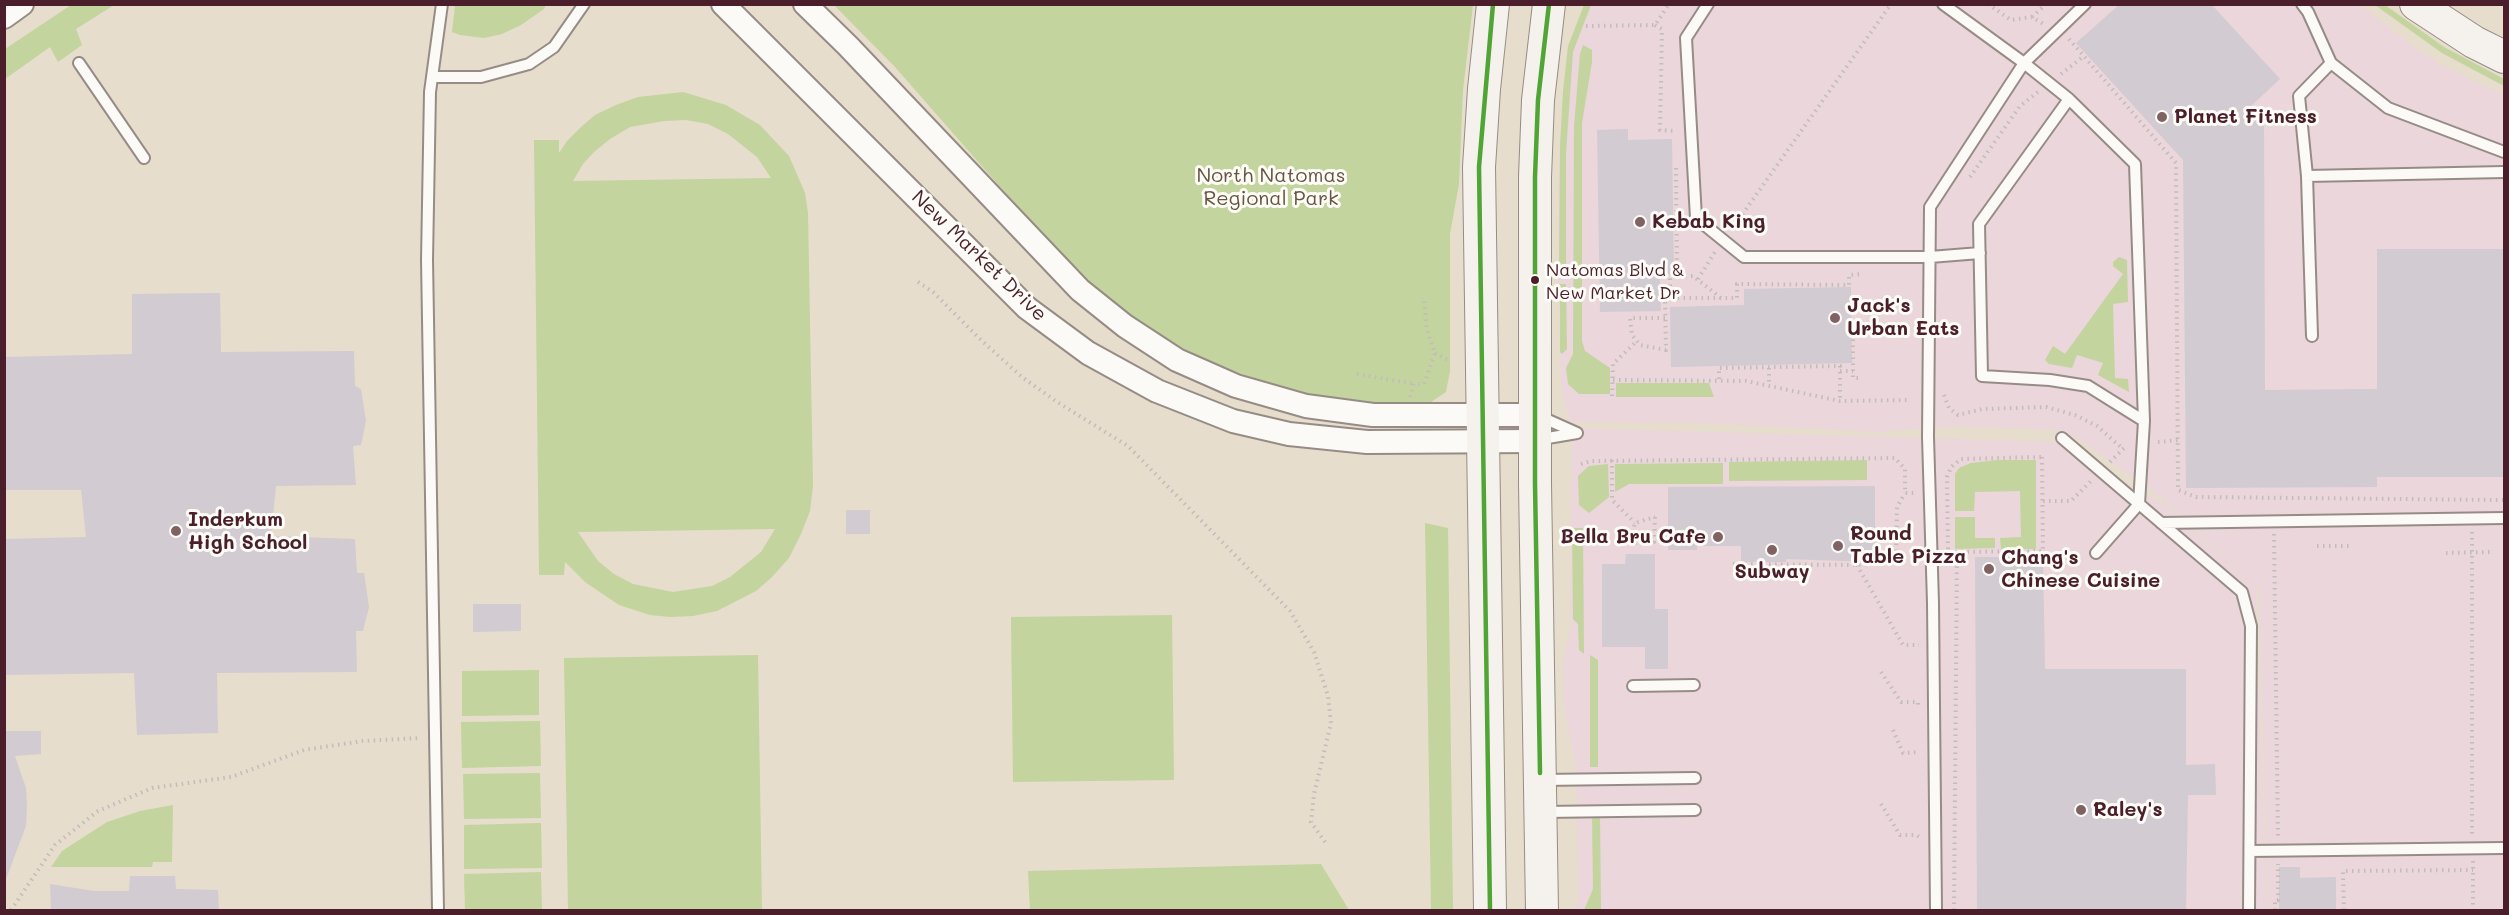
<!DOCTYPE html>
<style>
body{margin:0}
#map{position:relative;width:2509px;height:915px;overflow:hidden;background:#e6ddcc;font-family:Mali,sans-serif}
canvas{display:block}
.frame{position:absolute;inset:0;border:6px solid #4a1f2b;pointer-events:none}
</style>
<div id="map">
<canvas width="2509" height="915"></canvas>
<div class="frame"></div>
</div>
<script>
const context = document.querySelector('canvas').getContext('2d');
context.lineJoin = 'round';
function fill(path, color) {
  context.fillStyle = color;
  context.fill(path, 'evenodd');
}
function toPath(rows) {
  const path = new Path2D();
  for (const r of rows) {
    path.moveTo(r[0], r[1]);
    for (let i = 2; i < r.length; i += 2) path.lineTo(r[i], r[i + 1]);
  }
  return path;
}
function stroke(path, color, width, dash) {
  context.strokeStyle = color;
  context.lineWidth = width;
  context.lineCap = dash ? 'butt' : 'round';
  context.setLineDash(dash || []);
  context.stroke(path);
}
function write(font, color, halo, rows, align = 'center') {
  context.font = font + ' Mali,sans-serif';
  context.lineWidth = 6;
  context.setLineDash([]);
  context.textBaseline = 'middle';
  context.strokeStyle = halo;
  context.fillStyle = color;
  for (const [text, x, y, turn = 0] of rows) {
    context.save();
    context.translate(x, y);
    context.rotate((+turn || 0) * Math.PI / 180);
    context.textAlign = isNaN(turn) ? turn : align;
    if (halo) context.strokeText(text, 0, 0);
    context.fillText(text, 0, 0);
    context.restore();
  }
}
fill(toPath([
 [1584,5,2361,5,2411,45,2442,65,2504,96,2504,910,2268,910,2259,590,2160,497,2079,439,2059,430,1956,426,1878,432,1706,423,1570,422,1562,390,1560,367,1558,185,1567,53],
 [1572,428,2058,442,2167,506,2256,588,2267,910,1575,910,1578,901,1576,767,1564,705,1563,665,1572,619,1570,615]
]), '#ead6db');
fill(toPath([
 [71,5,114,5,76,29,82,45,58,62,50,47,5,79,5,49],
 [455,5,455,4,546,5,544,9,521,25,502,34,484,38,460,35,452,32],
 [834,5,1473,5,1463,90,1459,184,1450,234,1450,371,1446,392,1428,404,1383,405,1315,396,1267,383,1220,366,1176,345,1135,320,1099,292,1065,261,895,67],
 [1584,5,1591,5,1573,52,1566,153,1566,270,1559,270,1560,146,1563,91,1568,46],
 [2375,5,2385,5,2444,47,2504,79,2504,86,2442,53],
 [1583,45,1592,50,1592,62,1582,123,1582,341,1585,351,1610,368,1610,394,1579,394,1568,384,1566,368,1573,354,1574,126,1580,54],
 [683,92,726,105,760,125,789,156,805,193,808,213,813,486,810,511,801,534,789,558,772,577,756,591,717,611,693,616,670,617,650,615,619,605,585,582,565,562,564,575,539,575,534,140,559,140,559,153,567,141,580,128,595,115,616,105,638,97],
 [686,120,708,124,728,134,757,157,771,178,573,181,583,164,594,152,610,139,630,127,664,121],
 [775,529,761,552,730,577,712,586,673,592,633,584,614,574,598,561,578,532],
 [2119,257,2127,260,2128,302,2113,304,2115,378,2128,379,2129,392,2098,375,2103,363,2077,355,2072,368,2049,364,2045,360,2053,346,2065,354,2123,274,2113,266,2113,262],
 [1560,284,1566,284,1567,349,1562,354,1560,352],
 [1616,383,1709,383,1714,397,1616,397],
 [1867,460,1867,480,1729,481,1729,462],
 [1997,460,2036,460,2036,549,2001,549,2000,538,2021,537,2020,491,1975,492,1974,511,1955,511,1955,474,1959,468,1971,463],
 [1723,463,1723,484,1629,484,1615,492,1615,464],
 [1608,464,1609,497,1589,513,1579,505,1578,476,1589,466],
 [1955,517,1975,517,1975,538,1995,538,1995,548,1955,549],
 [1425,523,1448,528,1453,910,1431,910],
 [1572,528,1583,528,1584,654,1579,650,1578,624,1573,619],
 [1172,615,1174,780,1013,782,1011,617],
 [758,655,762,910,568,910,564,658],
 [1590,655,1598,660,1598,767,1590,767],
 [539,670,539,715,462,716,462,671],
 [540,721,541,766,462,768,461,722],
 [540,773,541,818,464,819,463,774],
 [173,805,172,862,153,862,152,867,51,867,62,851,107,822,140,811],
 [1592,814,1600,814,1601,910,1584,910,1593,889],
 [541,823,542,868,464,869,464,825],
 [1321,864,1349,910,1030,910,1028,871],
 [541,872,542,910,465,910,464,874]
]), '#c3d49e');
fill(toPath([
 [2120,4,2211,4,2280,79,2251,106,2264,121,2265,390,2377,389,2377,249,2505,249,2505,477,2377,477,2377,487,2186,488,2183,160,2076,43],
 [1628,129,1628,140,1672,139,1674,275,1660,276,1661,311,1600,312,1597,130],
 [1851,287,1852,363,1671,367,1670,307,1744,305,1744,289],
 [220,293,221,352,354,351,355,386,361,389,366,421,361,445,353,446,356,485,276,486,271,536,355,539,357,573,364,573,369,607,363,631,356,631,357,672,217,673,218,733,137,735,134,673,4,675,4,539,86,537,81,490,4,490,4,357,132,354,132,294],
 [1875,486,1875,562,1786,559,1786,562,1741,562,1741,546,1697,546,1697,550,1668,550,1668,487],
 [846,510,870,510,870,534,846,534],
 [1626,554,1655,554,1655,609,1668,609,1668,669,1645,669,1645,647,1602,647,1602,564,1625,564],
 [1975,557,2043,557,2045,669,2186,669,2186,765,2215,764,2216,795,2188,795,2186,910,1977,910],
 [473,604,521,604,521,631,473,632],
 [4,731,41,731,41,754,15,756,26,788,27,806,26,826,6,879,4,878],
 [2279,867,2300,867,2300,878,2336,877,2336,910,2279,910],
 [130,876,175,876,176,889,218,890,219,910,51,910,50,884,94,891,129,891]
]), '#d2cbd1');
const lane = toPath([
 [1708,4,1686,38,1696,218,1744,257,1930,257,1980,253],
 [1943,4,2024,63,2069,99],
 [2302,4,2308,12,2331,63,2388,108,2504,152],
 [79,63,144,158],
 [432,77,481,77,529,64,554,47,584,4],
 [2069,99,2135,164,2144,421,2088,386,2050,380,1982,376,1979,224,2069,99],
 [2307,176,2504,172],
 [2312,336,2307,176,2299,96,2331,63],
 [1539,416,1577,433],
 [2062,438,2242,592,2251,626,2249,910],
 [1536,440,1577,433],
 [2161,523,2504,518],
 [2096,553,2139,504,2144,421],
 [1633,686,1694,685],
 [1542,780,1695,778],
 [1544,812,1695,810],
 [2250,851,2504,848],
 [438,910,427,260,430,92,442,4],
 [1936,910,1933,603,1928,437,1930,207,2024,63,2085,4]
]);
const street = toPath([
 [723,4,1027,308,1088,353,1157,391,1233,421,1289,434,1367,442,1535,441],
 [805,4,848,46,1080,290,1125,326,1177,360,1236,386,1306,406,1373,415,1535,415],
 [4,17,22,4]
]);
const secondary = toPath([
 [2416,4,2474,42,2504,57],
 [1490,910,1479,167,1484,89,1493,4],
 [1542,910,1535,484,1535,177,1538,100,1549,4]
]);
stroke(lane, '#978c85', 14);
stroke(street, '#978c85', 26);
stroke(secondary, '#978c85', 34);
stroke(toPath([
 [1988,4,2011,20,2032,17,2045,25],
 [2032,17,2046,4],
 [1655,25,1662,29,1660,130,1676,131],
 [1586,26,1655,25,1669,4],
 [2069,39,2176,163,2178,490,2196,497,2504,500],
 [2061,74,2084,56],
 [1676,168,1677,277],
 [1970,177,2020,106,2038,92],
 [1732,229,1891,4],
 [1698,279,1715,252],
 [918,282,933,292,983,342,1022,377,1057,402,1128,446,1290,611,1314,652,1328,696,1331,723,1314,794,1311,822,1327,845],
 [1670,298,1670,277,1693,276,1721,298],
 [1665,318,1630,318,1632,335,1640,345,1666,350,1665,298,1737,298,1737,284,1849,285,1849,275,1861,274],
 [1435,353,1448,360],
 [1769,368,1769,385],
 [1840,371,1853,371],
 [1357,374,1414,384],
 [1858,378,1853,378,1853,328,1859,328],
 [1719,379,1719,368,1840,366,1840,401],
 [1613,380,1746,381,1840,401,1909,400],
 [1944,395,1949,408,1958,415,1982,409,2046,407,2075,415,2097,426,2123,449],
 [1612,396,1613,364,1637,341],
 [1410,397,1414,384,1424,384,1435,353,1427,330,1424,299],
 [2158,442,2178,440],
 [2042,457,2043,551,1948,552,1947,477,1951,467,1961,459,2042,457],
 [1612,460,1612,500,1635,523],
 [2110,462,2124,448],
 [1581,464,1592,461,1895,458,1905,469,1905,493,1917,493],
 [2043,501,2071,501,2092,480],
 [1655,517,1654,542,1630,543,1635,523,1655,517],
 [2472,532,2472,836],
 [2274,534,2278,838],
 [2317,546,2353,546],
 [2446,553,2492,552],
 [1733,564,1857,565,1896,562,1897,507,1905,493],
 [1857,565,1903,645,1919,645],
 [1881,672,1901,702,1918,702,1918,706],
 [1893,730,1903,753,1918,752],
 [1881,804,1900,835,1916,835,1921,838],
 [2473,861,2473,910],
 [11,910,55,845,98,811,152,788,231,777,304,750,362,741,420,738],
 [1954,910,1957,552],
 [2275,910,2275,900,2278,900,2278,864],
 [2344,910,2343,871,2473,870]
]), '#c2bcba', 4, [1.5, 4.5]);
stroke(lane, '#fbfaf7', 10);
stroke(street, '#fbfaf7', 22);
stroke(secondary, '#f5f1ed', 32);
stroke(toPath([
 [1540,773,1535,484,1535,177,1538,100,1549,4],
 [1490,910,1479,167,1493,4]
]), '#51a535', 4.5);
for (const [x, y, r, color] of [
 [2162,117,6,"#816263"],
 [1640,222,6,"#816263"],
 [1535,280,5,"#4a1f2b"],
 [1835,318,6,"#816263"],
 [176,531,6,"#816263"],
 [1718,537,6,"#816263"],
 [1838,546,6,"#816263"],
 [1772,550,6,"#816263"],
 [1989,569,6,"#816263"],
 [2081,810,6,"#816263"]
]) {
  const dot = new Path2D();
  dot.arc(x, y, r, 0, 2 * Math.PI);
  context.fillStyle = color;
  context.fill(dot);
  stroke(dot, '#fdfcf7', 2);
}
write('18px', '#4a1f2b', '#fdfcf7', [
 ["Natomas Blvd &",1546,270],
 ["New Market Dr",1546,293]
], 'left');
write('bold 20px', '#4a1f2b', '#fdfcf7', [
 ["Planet Fitness",2174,117],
 ["Kebab King",1652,222],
 ["Jack's",1847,306],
 ["Urban Eats",1847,329],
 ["Inderkum",188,520],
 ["High School",188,543],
 ["Round",1850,534],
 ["Table Pizza",1850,557],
 ["Bella Bru Cafe",1706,537,"right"],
 ["Chang's",2001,558],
 ["Chinese Cuisine",2001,581],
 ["Subway",1772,572,"center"],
 ["Raley's",2093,810]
], 'left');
write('20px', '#665342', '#fdfcf7', [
 ["North Natomas",1271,176],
 ["Regional Park",1271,199]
]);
write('20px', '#4a1f2b', '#fdfcf7', [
 ["New Market Drive",979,256,44]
]);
</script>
